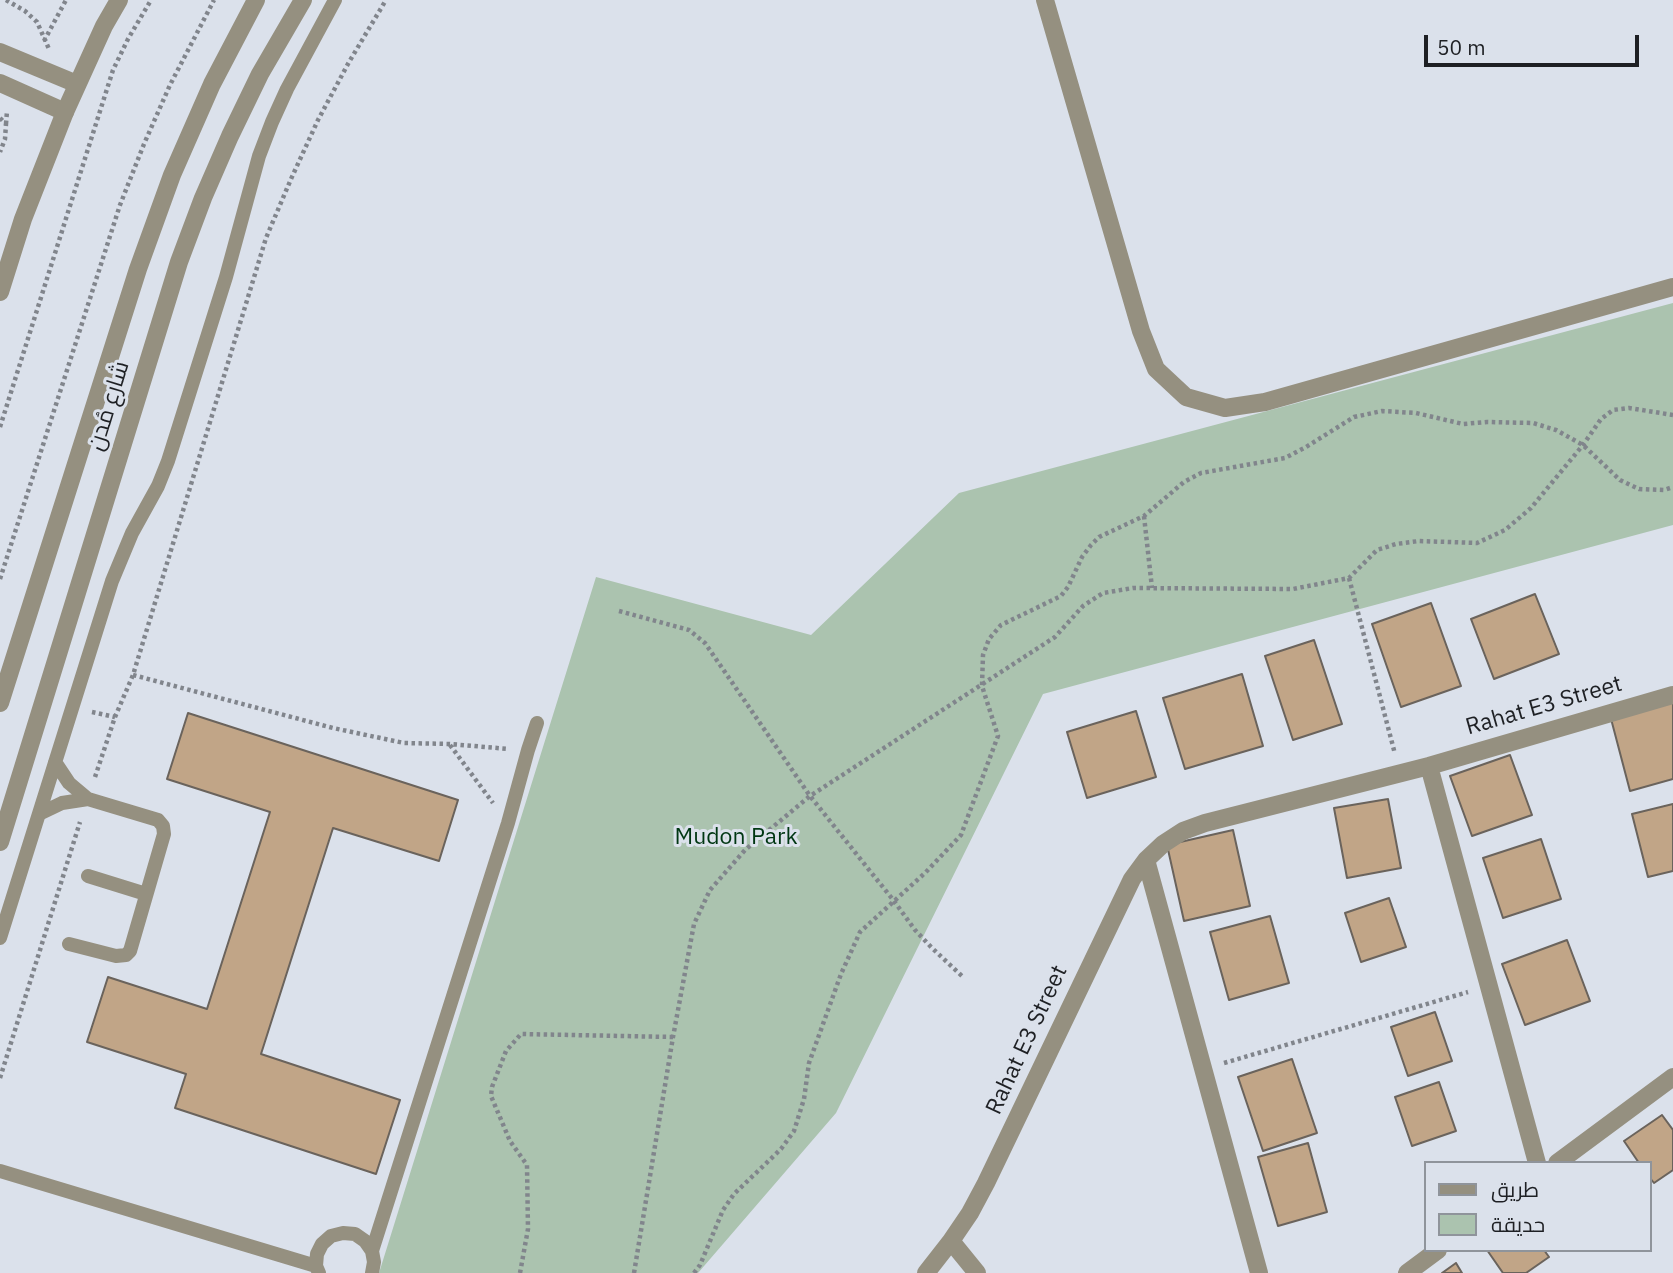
<!DOCTYPE html>
<meta charset="utf-8">
<style>
body{margin:0}
#map{position:relative;width:1673px;height:1273px;overflow:hidden;background:#dbe1eb;font-family:"IBM Plex Sans",Cairo,sans-serif}
canvas{display:block}
.legend{position:absolute;left:1424px;top:1161px;width:228px;height:91px;box-sizing:border-box;background:#dbe1eb;border:2px solid #8f949b;margin:0;padding:9px 12px;list-style:none;font-size:21px;color:#1e2024}
.legend li{display:flex;align-items:center;gap:14px;height:35px}
.legend b{width:35px;border:2px solid #8f949b}
.scale{position:absolute;left:1424px;top:35px;width:215px;height:32px;box-sizing:border-box;border:4px solid #1e2024;border-top:0;padding-left:9px;font-size:21px;line-height:24px;white-space:nowrap;color:#1e2024;-webkit-text-stroke:5px #dbe1eb;paint-order:stroke}
</style>
<div id="map">
<canvas width="1673" height="1273"></canvas>
<ul class="legend">
<li><b style="height:9px;background:#959080"></b>طريق</li>
<li><b style="height:19px;background:#abc3af"></b>حديقة</li>
</ul>
<div class="scale">50 m</div>
</div>
<script>
const context = document.querySelector('canvas').getContext('2d');
context.lineJoin = 'round';
function fill(path, color) {
  context.fillStyle = color;
  context.fill(path, 'evenodd');
}
function toPath(rows) {
  const path = new Path2D();
  for (const r of rows) {
    path.moveTo(r[0], r[1]);
    for (let i = 2; i < r.length; i += 2) path.lineTo(r[i], r[i + 1]);
  }
  return path;
}
function stroke(path, color, width, dash) {
  context.strokeStyle = color;
  context.lineWidth = width;
  context.lineCap = dash ? 'butt' : 'round';
  context.setLineDash(dash || []);
  context.stroke(path);
}
function write(font, color, halo, rows, align = 'center') {
  context.font = font + ' "IBM Plex Sans",Cairo,sans-serif';
  context.lineWidth = 6;
  context.setLineDash([]);
  context.textBaseline = 'middle';
  context.strokeStyle = halo;
  context.fillStyle = color;
  for (const [text, x, y, turn = 0] of rows) {
    context.save();
    context.translate(x, y);
    context.rotate((+turn || 0) * Math.PI / 180);
    context.textAlign = isNaN(turn) ? turn : align;
    if (halo) context.strokeText(text, 0, 0);
    context.fillText(text, 0, 0);
    context.restore();
  }
}
fill(toPath([
 [1673,303,1673,525,1043,694,836,1113,698,1273,379,1273,596,577,811,635,959,493]
]), '#abc3af');
const building = toPath([
 [1535,594,1559,654,1494,679,1471,619,1535,594],
 [1431,603,1461,686,1401,707,1372,624,1431,603],
 [1314,640,1342,724,1293,740,1265,656,1314,640],
 [1242,674,1263,746,1185,769,1163,698,1242,674],
 [1673,699,1673,779,1630,791,1610,715,1673,699],
 [1136,711,1156,777,1087,798,1067,732,1136,711],
 [188,713,458,800,439,861,333,828,261,1054,400,1100,376,1174,175,1108,186,1074,87,1042,108,977,207,1009,270,812,167,779,188,713],
 [1510,755,1532,815,1472,836,1450,776,1510,755],
 [1388,799,1401,868,1347,878,1334,808,1388,799],
 [1673,804,1673,871,1648,877,1632,814,1673,804],
 [1233,830,1250,906,1184,921,1167,845,1233,830],
 [1541,839,1561,899,1503,918,1483,858,1541,839],
 [1389,898,1406,947,1361,962,1345,913,1389,898],
 [1270,916,1289,983,1229,1000,1210,932,1270,916],
 [1567,940,1590,1001,1525,1025,1502,964,1567,940],
 [1435,1012,1452,1061,1408,1076,1391,1027,1435,1012],
 [1292,1059,1317,1133,1263,1151,1238,1077,1292,1059],
 [1439,1082,1456,1131,1412,1146,1395,1097,1439,1082],
 [1662,1115,1673,1130,1673,1170,1654,1183,1650,1178,1650,1163,1639,1163,1624,1141,1662,1115],
 [1308,1143,1327,1212,1278,1226,1258,1157,1308,1143],
 [1487,1250,1544,1250,1549,1257,1526,1273,1503,1273,1487,1250],
 [1456,1263,1462,1273,1442,1273,1456,1263]
]);
fill(building, '#c1a587');
stroke(building, '#6a635c', 2);
stroke(toPath([
 [6,0,25,11,37,22,49,49],
 [44,41,66,0],
 [0,118,6,124,5,139,0,152],
 [6,124,7,111],
 [0,427,113,70,128,39,151,0],
 [1144,516,1152,588],
 [1349,578,1395,754],
 [0,579,120,205,144,144,170,85,214,0],
 [619,611,689,630,705,643,810,796,894,901,915,930,932,948,963,977],
 [133,675,333,728,404,743,450,744,509,749],
 [92,712,115,717],
 [450,745,493,803],
 [95,777,115,717,133,675,266,238,291,179,318,120,349,62,386,0],
 [1224,1063,1468,992],
 [0,1078,80,822],
 [520,1273,528,1229,527,1165,510,1141,491,1096,492,1087,506,1051,521,1034,673,1037],
 [634,1273,673,1037,694,924,710,890,745,850,810,796,1055,637,1083,606,1103,593,1133,588,1293,589,1349,578,1377,550,1396,544,1419,541,1477,543,1505,530,1531,508,1583,445,1601,419,1613,410,1629,408,1673,415],
 [694,1273,700,1265,723,1210,734,1194,781,1149,794,1131,804,1099,809,1063,841,974,860,932,925,873,961,835,998,736,982,686,983,655,989,639,1001,625,1061,596,1068,587,1082,557,1091,545,1099,537,1144,516,1184,482,1201,473,1285,458,1306,447,1354,417,1382,411,1416,413,1463,424,1487,422,1533,423,1556,430,1583,445,1620,480,1639,489,1664,490,1673,487]
]), '#81858c', 4.5, [3.5, 3.5]);
stroke(toPath([
 [55,762,69,783,88,799,158,820,163,826,164,834,130,951,126,955,116,956,69,944],
 [39,814,62,803,88,799],
 [88,876,146,894],
 [0,938,112,581,132,533,158,486,168,461,226,277,259,156,272,122,287,89,335,0],
 [0,1171,316,1266],
 [372,1251,508,823,528,750,537,723],
 [319,1273,316,1266,317,1254,322,1244,331,1236,343,1233,355,1234,365,1241,372,1251,374,1262,372,1273]
]), '#959080', 14);
stroke(toPath([
 [1045,0,1141,331,1156,369,1186,397,1225,408,1265,402,1673,287],
 [0,52,77,84],
 [0,83,65,112],
 [1429,766,1537,1163],
 [1146,860,1259,1273],
 [1557,1163,1673,1077],
 [951,1241,977,1273],
 [926,1273,951,1241,970,1213,986,1183,1132,879,1146,860,1163,844,1183,831,1205,823,1429,766,1673,695],
 [1407,1273,1438,1250]
]), '#959080', 18);
stroke(toPath([
 [0,292,23,219,65,112,104,26,119,0],
 [0,703,138,269,172,175,212,84,256,0],
 [0,842,179,262,203,198,230,136,260,74,303,0]
]), '#959080', 18);
write('23px', '#1e2024', '#dbe1eb', [
 ["شارع مُدن",109,406,-73],
 ["Rahat E3 Street",1544,706,-16],
 ["Rahat E3 Street",1027,1040,-65]
]);
write('23px', '#003713', '#dbe1eb', [
 ["Mudon Park",736,837]
]);
</script>
